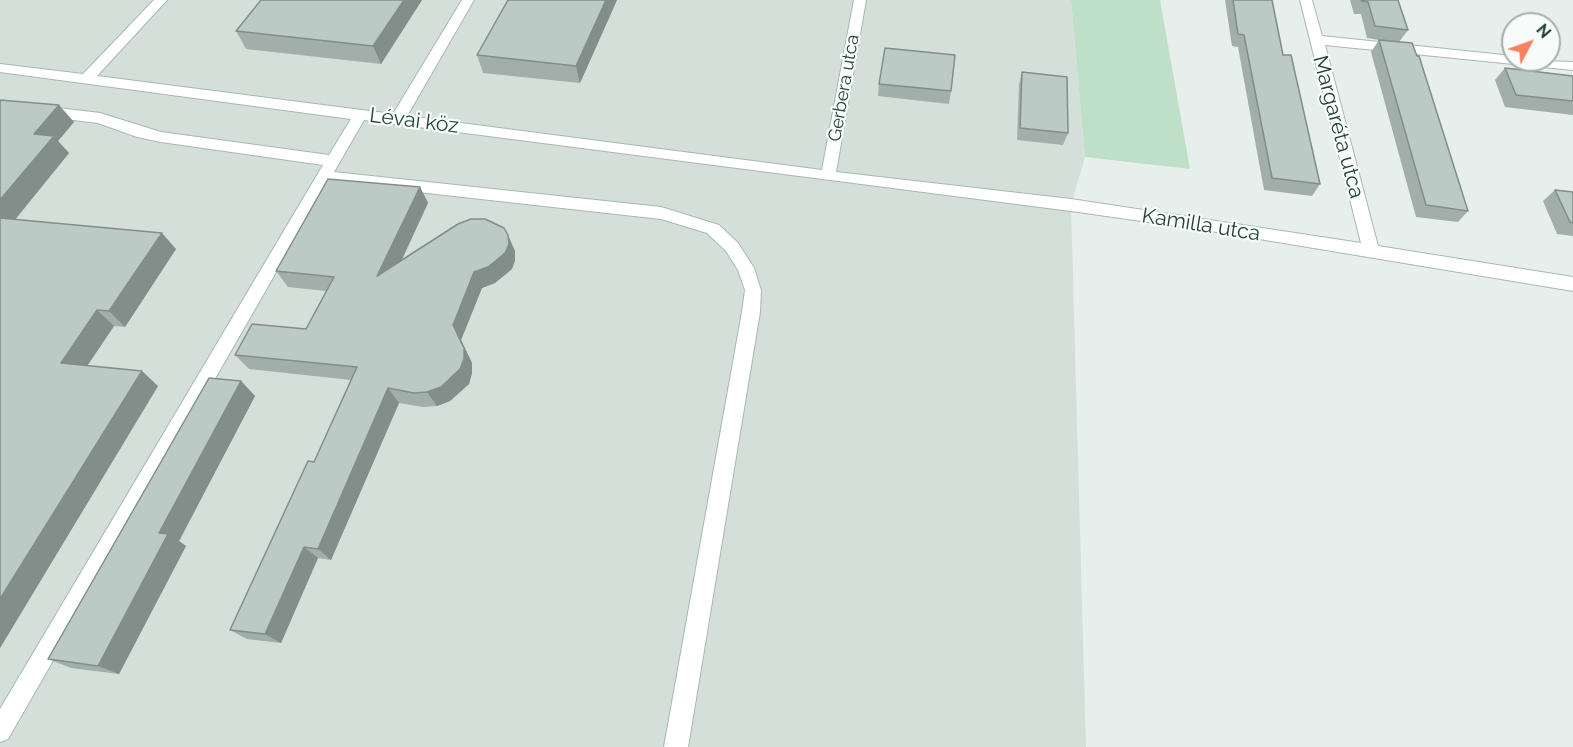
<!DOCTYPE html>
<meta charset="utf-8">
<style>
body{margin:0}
#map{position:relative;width:1573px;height:747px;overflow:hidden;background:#e6efeb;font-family:Raleway,sans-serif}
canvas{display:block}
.north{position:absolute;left:1501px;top:12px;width:60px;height:60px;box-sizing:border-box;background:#f7fbf9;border:2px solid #a3b1ad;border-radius:50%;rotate:49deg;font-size:16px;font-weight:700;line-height:24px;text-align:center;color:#24423a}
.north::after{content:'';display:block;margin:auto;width:21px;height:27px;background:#f4845f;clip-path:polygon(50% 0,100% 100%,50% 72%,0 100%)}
</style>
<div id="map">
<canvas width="1573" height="747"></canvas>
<div class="north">N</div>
</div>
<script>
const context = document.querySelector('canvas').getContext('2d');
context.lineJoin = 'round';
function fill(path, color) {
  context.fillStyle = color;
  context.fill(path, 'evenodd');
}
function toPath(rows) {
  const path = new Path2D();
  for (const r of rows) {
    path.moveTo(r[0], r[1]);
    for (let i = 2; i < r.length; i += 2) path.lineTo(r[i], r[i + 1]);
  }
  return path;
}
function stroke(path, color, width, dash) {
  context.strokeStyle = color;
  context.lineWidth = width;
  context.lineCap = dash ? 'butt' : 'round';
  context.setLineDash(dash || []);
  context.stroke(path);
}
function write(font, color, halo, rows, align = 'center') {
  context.font = font + ' Raleway,sans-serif';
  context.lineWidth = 4.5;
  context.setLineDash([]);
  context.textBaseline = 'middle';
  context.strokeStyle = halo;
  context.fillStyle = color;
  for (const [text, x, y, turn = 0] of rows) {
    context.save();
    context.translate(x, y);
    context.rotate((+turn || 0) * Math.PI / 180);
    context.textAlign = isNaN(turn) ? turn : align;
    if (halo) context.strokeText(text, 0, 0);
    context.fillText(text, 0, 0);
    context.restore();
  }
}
fill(toPath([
 [0,0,1071,0,1085,157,1071,205,1086,747,0,747]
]), '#d4dfda');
fill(toPath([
 [1071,0,1160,0,1190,169,1085,157]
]), '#bfe0c8');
const minor = toPath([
 [154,0,167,0,97,76,393,114,462,0,474,0,407,116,822,170,854,0,866,0,836,172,1071,199,1361,243,1300,0,1312,0,1322,36,1513,56,1513,60,1573,62,1573,70,1325,45,1378,246,1573,277,1573,291,1211,231,1071,211,364,120,334,172,661,207,719,225,738,243,754,268,761,290,760,312,688,747,664,747,742,312,745,290,738,270,726,251,707,233,661,219,328,182,8,739,0,742,0,709,323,165,161,142,137,137,98,123,0,111,0,101,100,113,161,132,329,155,351,119,0,72,0,64,83,74,154,0]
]);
stroke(minor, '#a8b8b2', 2);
fill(minor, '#fff');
fill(toPath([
 [422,0,381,64,246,49,236,31],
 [508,0,617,0,580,83,483,73,477,55],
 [1225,0,1272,0,1283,55,1320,184,1312,196,1264,190,1238,47,1232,46],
 [1350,0,1398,0,1408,30,1399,42,1468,211,1458,222,1416,217,1371,52,1379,40,1367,38,1361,14,1354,14],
 [1505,68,1573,76,1573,115,1505,107,1495,80],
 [1022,72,1068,133,1063,145,1017,140,1019,84],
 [879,84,951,91,949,104,878,96],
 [0,100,74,122,58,141,69,153,15,220,176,249,125,327,114,326,87,366,158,386,0,648],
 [420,187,428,203,402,260,515,251,515,260,512,269,495,283,482,288,461,340,472,363,472,373,469,384,450,401,437,406,423,407,399,403,331,560,318,558,281,643,247,639,230,630,314,462,351,380,249,369,235,355,306,329,326,291,288,287,276,271],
 [1555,190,1573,192,1573,236,1557,234,1543,201],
 [241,381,255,396,179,541,186,546,119,674,71,668,48,659]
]), '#a1aea9');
fill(toPath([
 [404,0,422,0,381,64,373,46],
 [606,0,617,0,580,83,576,66],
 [59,105,74,122,58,141,69,153,4,233,0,230,0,200,34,134],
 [420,187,428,203,387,291,377,276],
 [162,233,176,249,125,327,109,311],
 [508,235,515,251,515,260,512,269,495,283,482,288,461,340,472,363,472,373,469,384,450,401,437,406,427,392,474,272],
 [97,310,114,326,79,378,61,363],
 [142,371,158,386,0,648,0,599],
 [241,381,255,396,179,541,186,546,119,674,98,666,159,533],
 [388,388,399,403,331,560,318,549],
 [304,547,318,558,281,643,265,634]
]), '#838d89');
const building = toPath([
 [261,0,404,0,373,46,236,31,261,0],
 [508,0,606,0,576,66,477,55,508,0],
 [1233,0,1272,0,1283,55,1291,55,1320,184,1272,178,1244,35,1238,34,1233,0],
 [1361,0,1398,0,1408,30,1375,26,1368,2,1362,1,1361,0],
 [1379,40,1412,43,1417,56,1419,56,1468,211,1426,205,1379,40],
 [885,48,955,55,951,91,879,84,885,48],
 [1505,68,1573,76,1573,101,1516,95,1505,68],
 [1022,72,1067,77,1068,133,1020,128,1022,72],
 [0,100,59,105,34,134,54,136,0,200,0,100],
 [328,179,420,187,377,276,458,224,471,219,485,219,504,228,508,235,509,244,505,253,488,267,474,272,453,325,464,348,464,359,460,369,441,387,427,392,414,393,388,388,318,549,304,547,265,634,230,630,308,461,314,462,357,367,235,355,252,324,306,329,334,277,276,271,328,179],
 [1555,190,1573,192,1573,223,1570,222,1555,190],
 [0,218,162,233,109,311,97,310,61,363,142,371,0,599,0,218],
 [209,378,241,381,159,533,168,534,98,666,48,659,209,378]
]);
fill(building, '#bbcac4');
stroke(building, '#838d89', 1.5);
write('18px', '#24423a', '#f7fbf9', [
 ["Gerbera utca",844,88,-80]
]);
write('21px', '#24423a', '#f7fbf9', [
 ["Lévai köz",414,121,7],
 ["Margaréta utca",1338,127,75],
 ["Kamilla utca",1201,225,9]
]);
</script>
